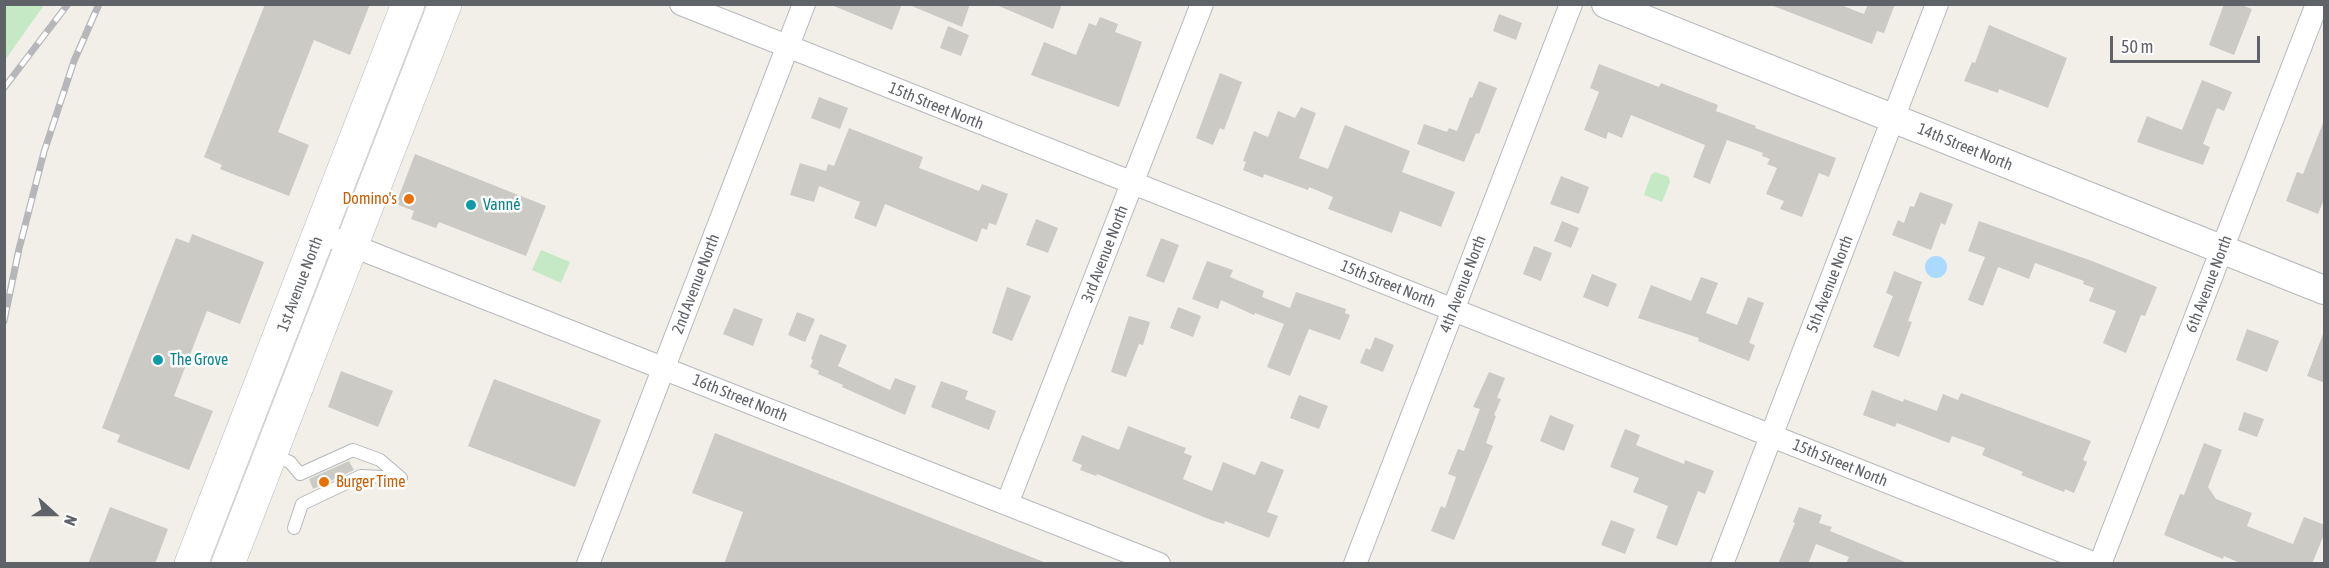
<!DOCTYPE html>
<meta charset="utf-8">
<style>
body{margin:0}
#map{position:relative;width:2329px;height:568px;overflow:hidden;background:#f1efe8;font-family:"Asap Condensed",sans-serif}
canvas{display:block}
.frame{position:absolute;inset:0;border:6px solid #5f6368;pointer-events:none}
.north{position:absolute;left:24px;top:484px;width:60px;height:60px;-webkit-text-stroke:4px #fff;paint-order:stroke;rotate:111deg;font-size:16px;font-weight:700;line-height:24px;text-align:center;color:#5f6368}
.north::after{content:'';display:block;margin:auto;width:21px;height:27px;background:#5f6368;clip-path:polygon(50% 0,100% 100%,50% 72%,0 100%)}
.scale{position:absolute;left:2110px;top:36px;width:150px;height:27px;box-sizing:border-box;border:3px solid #5f6368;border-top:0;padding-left:8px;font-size:18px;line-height:21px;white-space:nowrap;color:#5f6368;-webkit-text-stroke:4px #fff;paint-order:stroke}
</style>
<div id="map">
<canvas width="2329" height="568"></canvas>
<div class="frame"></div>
<div class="north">N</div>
<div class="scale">50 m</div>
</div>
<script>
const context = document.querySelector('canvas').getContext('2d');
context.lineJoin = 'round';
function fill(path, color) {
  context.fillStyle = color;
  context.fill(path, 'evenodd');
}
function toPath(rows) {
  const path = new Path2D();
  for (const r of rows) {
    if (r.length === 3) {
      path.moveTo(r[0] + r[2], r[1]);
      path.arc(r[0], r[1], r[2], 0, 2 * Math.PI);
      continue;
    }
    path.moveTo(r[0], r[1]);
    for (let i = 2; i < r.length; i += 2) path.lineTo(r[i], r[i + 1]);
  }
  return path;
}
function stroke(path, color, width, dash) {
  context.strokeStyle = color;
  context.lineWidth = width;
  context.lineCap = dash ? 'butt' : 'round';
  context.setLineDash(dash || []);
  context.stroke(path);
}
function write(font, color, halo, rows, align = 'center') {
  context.font = font + ' "Asap Condensed",sans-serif';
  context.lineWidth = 5;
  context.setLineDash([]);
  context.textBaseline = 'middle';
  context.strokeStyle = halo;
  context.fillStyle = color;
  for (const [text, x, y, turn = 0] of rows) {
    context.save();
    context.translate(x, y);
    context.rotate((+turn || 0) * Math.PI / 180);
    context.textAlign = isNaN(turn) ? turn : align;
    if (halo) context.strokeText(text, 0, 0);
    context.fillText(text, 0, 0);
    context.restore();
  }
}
fill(toPath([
 [5,4,44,5,5,60,4,5],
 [1655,172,1669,177,1670,182,1662,202,1644,195,1651,175],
 [541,250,570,262,561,283,532,270]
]), '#c5e8c5');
fill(toPath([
 [1936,267,11]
]), '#aadaff');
fill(toPath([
 [265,4,370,4,350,55,314,40,278,132,309,145,289,196,220,169,222,165,204,157],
 [829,4,902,4,892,30],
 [907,4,970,4,962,27],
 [994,4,1062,4,1053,29],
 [1768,4,1838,4,1864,14,1868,4,1895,4,1884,33,1877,31,1872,44],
 [2224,4,2239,4,2252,9,2234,55,2209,45],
 [1499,14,1522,23,1516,40,1493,31],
 [1100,17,1118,24,1115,32,1142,42,1119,107,1031,75,1044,42,1076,55,1089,23,1096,26],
 [1989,25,2067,58,2048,108,1999,89,1998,93,1964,81,1972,62,1975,63],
 [948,26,969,35,961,56,940,48],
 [1599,64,1659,87,1661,83,1718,105,1716,111,1756,126,1755,128,1836,158,1829,177,1819,173,1802,217,1780,209,1784,201,1766,194,1777,168,1767,164,1770,159,1762,156,1763,153,1727,140,1710,184,1693,177,1705,145,1631,115,1622,138,1608,132,1606,139,1584,130,1599,92,1590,88],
 [1220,73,1242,82,1224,130,1220,128,1213,145,1196,138],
 [2202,80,2232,92,2224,111,2217,108,2203,144,2210,147,2203,165,2137,142,2147,116,2182,130],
 [1479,81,1497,88,1479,134,1476,133,1464,162,1417,144,1424,124,1447,132,1449,128,1457,131,1470,97,1472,98],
 [819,97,848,108,840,129,811,118],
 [1301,107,1316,113,1299,158,1328,169,1345,125,1410,151,1402,172,1455,192,1441,227,1400,211,1392,233,1328,209,1333,197,1309,187,1308,190,1264,174,1263,178,1243,170,1246,162,1243,161,1254,131,1268,137,1278,111,1295,118],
 [2323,123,2325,197,2318,214,2286,201,2297,172,2303,174],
 [849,128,923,157,919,168,979,191,982,184,1008,194,996,225,989,223,987,230,982,228,977,242,885,204,876,227,854,218,860,202,819,186,814,202,790,195,800,163,826,171,828,164,834,166],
 [415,154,546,206,526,256,439,222,436,228,411,219,414,211,396,204],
 [1561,176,1589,187,1579,214,1550,204],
 [1920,192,1953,204,1945,225,1941,223,1931,250,1892,235,1898,220,1904,223,1910,206,1914,207],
 [1036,219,1058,228,1048,253,1026,245],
 [1562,221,1579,228,1571,248,1554,241],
 [1979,221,2092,261,2157,287,2145,316,2141,315,2126,353,2103,343,2116,311,2089,301,2094,288,2083,284,2084,281,2035,263,2029,279,1998,267,1983,306,1968,300,1985,257,1968,251],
 [192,234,264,262,240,324,207,311,174,396,213,411,189,470,117,442,120,435,102,428,176,238,189,243],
 [1161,238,1179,245,1164,283,1146,276],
 [1534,246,1552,253,1541,281,1523,274],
 [1207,261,1233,270,1230,277,1264,291,1262,297,1290,308,1296,292,1346,309,1345,313,1350,315,1340,340,1309,329,1290,376,1267,367,1284,324,1255,313,1254,315,1221,300,1218,309,1192,299],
 [1894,271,1922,282,1908,321,1912,322,1899,357,1873,347,1893,296,1886,293],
 [1592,274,1617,284,1608,307,1583,297],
 [1701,277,1718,283,1706,313,1737,325,1748,297,1764,303,1749,343,1755,345,1749,361,1698,341,1699,338,1638,318,1651,285,1691,301],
 [1007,287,1031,296,1012,341,992,333],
 [1178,307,1201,316,1193,337,1170,328],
 [734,308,763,319,753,346,723,334],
 [797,312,815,319,805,342,788,335],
 [1129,316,1150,322,1143,345,1139,344,1126,377,1111,372],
 [2247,329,2279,341,2267,372,2236,360],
 [820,334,847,345,838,366,890,390,895,378,916,386,905,415,842,387,843,385,818,374,819,371,810,367,813,360,811,359],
 [2323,334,2325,334,2325,383,2307,376],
 [1375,337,1394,345,1383,372,1360,363,1366,348,1370,350],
 [341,371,393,391,378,427,328,407],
 [1489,372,1505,378,1497,398,1501,399,1494,415,1496,416,1486,443,1493,446,1454,540,1431,531,1441,506,1445,508,1456,477,1448,474,1458,449,1464,451,1480,409,1473,407],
 [494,379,601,420,575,487,468,446],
 [941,381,968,391,965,399,996,411,989,430,931,407],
 [1872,390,1903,402,1904,399,1937,411,1943,394,1958,400,1961,393,2091,441,2083,460,2087,462,2074,493,2065,489,2064,492,2021,475,2023,472,1982,455,1985,448,1952,436,1949,443,1897,423,1895,427,1863,415],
 [1299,395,1328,406,1319,429,1290,418],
 [2244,412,2264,419,2257,437,2238,430],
 [1550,415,1574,425,1564,451,1540,441],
 [1128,426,1186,448,1184,453,1192,456,1183,479,1212,491,1223,462,1255,475,1261,461,1284,470,1267,512,1278,516,1269,538,1225,521,1224,524,1211,520,1097,474,1096,476,1080,470,1082,465,1072,461,1082,435,1119,450],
 [1625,429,1640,435,1636,445,1684,464,1685,460,1714,471,1705,494,1698,491,1677,546,1656,538,1668,506,1633,492,1639,478,1610,467],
 [715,433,1044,562,1044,564,724,564,743,512,692,493],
 [2204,443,2222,450,2208,487,2216,499,2252,513,2247,526,2293,544,2304,517,2325,525,2325,532,2312,564,2242,564,2224,556,2223,559,2164,535,2180,494,2184,495],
 [349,461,354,470,313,489,309,479],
 [110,507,168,529,155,564,88,564],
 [1799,507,1822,515,1819,523,1832,527,1830,531,1910,564,1846,564,1849,557,1816,544,1808,564,1778,564,1795,523,1793,522],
 [1611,520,1635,529,1625,554,1601,545]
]), '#cccac5');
const service = toPath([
 [273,455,290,462,300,474,353,450,380,460,401,478],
 [294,528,302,504,361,476,401,478]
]);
const minor = toPath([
 [681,4,2095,564],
 [338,240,1159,564],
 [1007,504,1202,4],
 [588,564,804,4],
 [1355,564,1571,4],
 [1722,564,1937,4],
 [2100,564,2317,4]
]);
const tertiary = toPath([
 [1606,4,2324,290]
]);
const secondary = toPath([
 [191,564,408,4],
 [228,564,445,4]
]);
stroke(service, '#b5b8bc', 14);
stroke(minor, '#b5b8bc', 24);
stroke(tertiary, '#b5b8bc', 30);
stroke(secondary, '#b6babf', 34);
stroke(service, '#fff', 12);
stroke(minor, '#fff', 22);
stroke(tertiary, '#fff', 28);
stroke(secondary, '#fff', 33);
const rail = toPath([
 [4,88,68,4],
 [4,321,19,249,44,152,74,61,99,4]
]);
stroke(rail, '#b6b7b8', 7);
stroke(rail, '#fff', 4.5, [14]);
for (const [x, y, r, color] of [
 [409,199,6,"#e8710a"],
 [471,205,6,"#0f9aa8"],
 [158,360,6,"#0f9aa8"],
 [324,482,6,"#e8710a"]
]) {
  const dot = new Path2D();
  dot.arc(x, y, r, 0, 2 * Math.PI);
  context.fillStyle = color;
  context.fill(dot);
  stroke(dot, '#fff', 2);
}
write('16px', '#5f6368', '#fff', [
 ["15th Street North",936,106,22],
 ["14th Street North",1965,147,22],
 ["3rd Avenue North",1105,254,-69],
 ["1st Avenue North",300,284,-69],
 ["2nd Avenue North",696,284,-69],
 ["15th Street North",1388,284,22],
 ["4th Avenue North",1463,284,-69],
 ["5th Avenue North",1830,284,-69],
 ["6th Avenue North",2209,284,-69],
 ["16th Street North",740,398,22],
 ["15th Street North",1840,463,22]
]);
write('16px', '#c56008', '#fff', [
 ["Domino's",397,199],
 ["Burger Time",336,482,"left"]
], 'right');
write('16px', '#0d838f', '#fff', [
 ["Vanné",483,205],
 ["The Grove",170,360]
], 'left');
</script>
